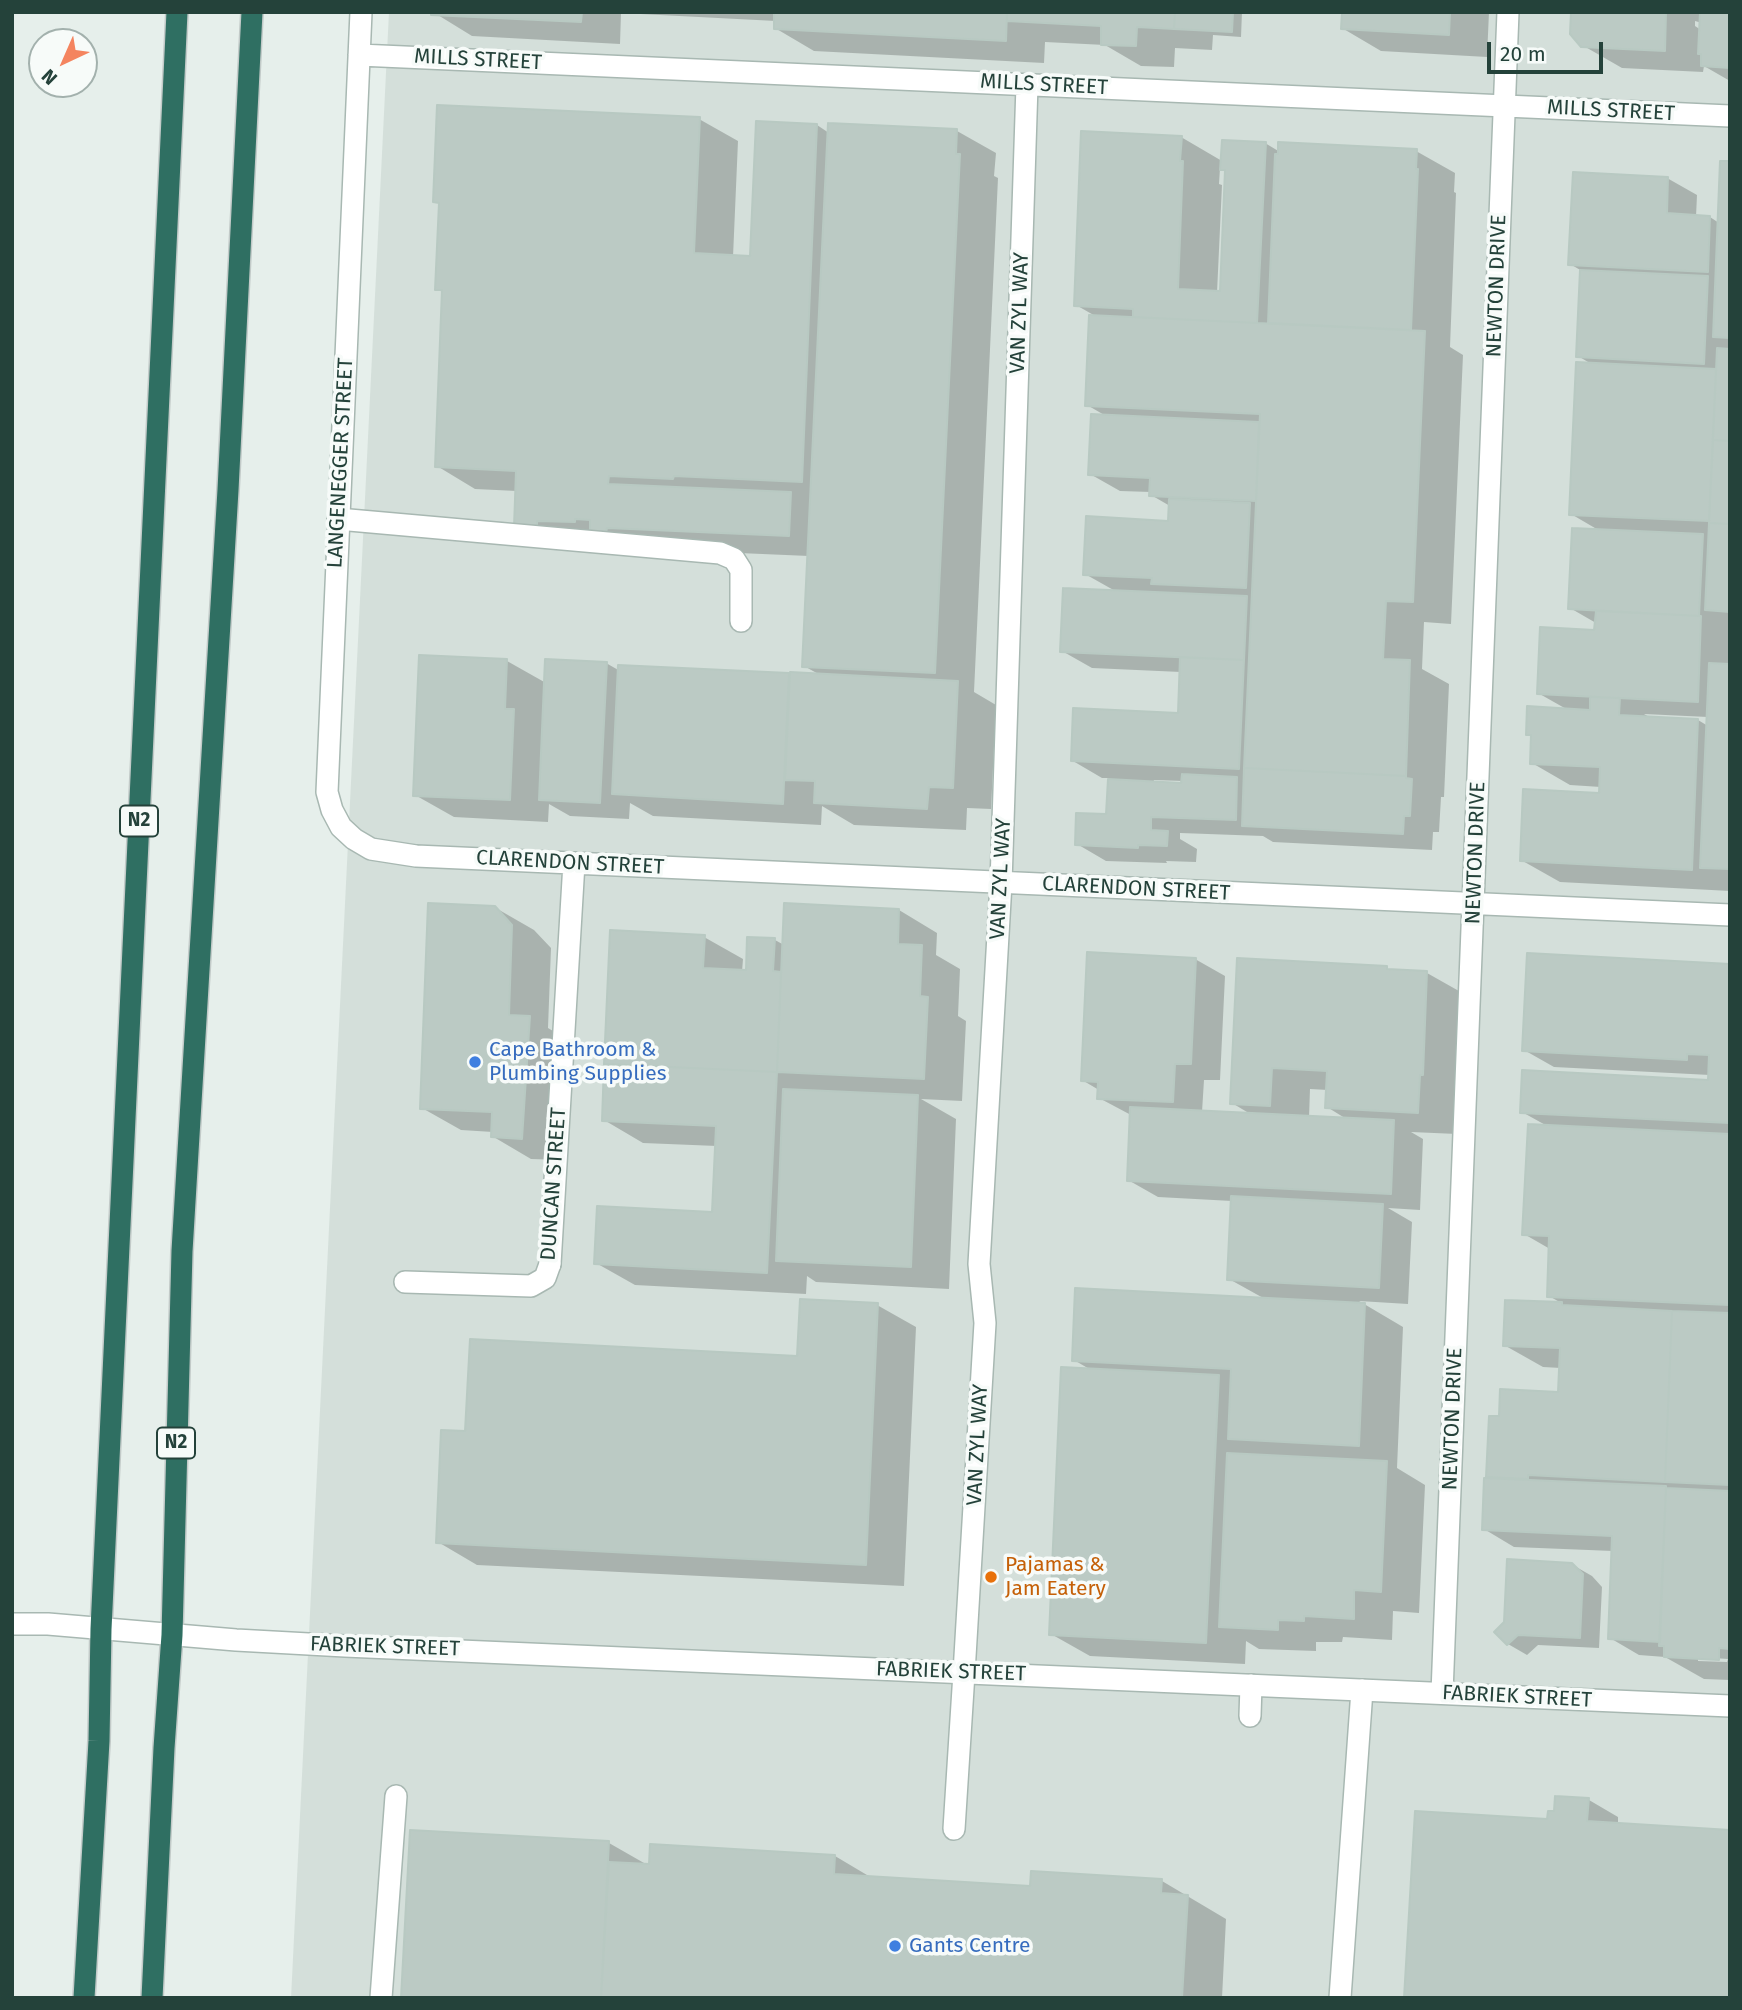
<!DOCTYPE html>
<style>
body{margin:0}
#map{position:relative;width:1742px;height:2010px;overflow:hidden;background:#e6efeb;font-family:"Fira Sans",sans-serif}
canvas{display:block}
.frame{position:absolute;inset:0;border:14px solid #24423a;pointer-events:none}
.north{position:absolute;left:28px;top:28px;width:70px;height:70px;box-sizing:border-box;background:#f7fbf9;border:2px solid #a3b1ad;border-radius:50%;rotate:224deg;font-size:19px;font-weight:700;line-height:28px;text-align:center;color:#24423a}
.north::after{content:'';display:block;margin:auto;width:24px;height:32px;background:#f4845f;clip-path:polygon(50% 0,100% 100%,50% 72%,0 100%)}
.scale{position:absolute;left:1487px;top:42px;width:116px;height:32px;box-sizing:border-box;border:4px solid #24423a;border-top:0;padding-left:9px;font-size:21px;line-height:24px;white-space:nowrap;color:#24423a;-webkit-text-stroke:5px #f7fbf9;paint-order:stroke}
</style>
<div id="map">
<canvas width="1742" height="2010"></canvas>
<div class="frame"></div>
<div class="north">N</div>
<div class="scale">20 m</div>
</div>
<script>
const context = document.querySelector('canvas').getContext('2d');
context.lineJoin = 'round';
function fill(path, color) {
  context.fillStyle = color;
  context.fill(path, 'evenodd');
}
function toPath(rows) {
  const path = new Path2D();
  for (const r of rows) {
    path.moveTo(r[0], r[1]);
    for (let i = 2; i < r.length; i += 2) path.lineTo(r[i], r[i + 1]);
  }
  return path;
}
function stroke(path, color, width, dash) {
  context.strokeStyle = color;
  context.lineWidth = width;
  context.lineCap = dash ? 'butt' : 'round';
  context.setLineDash(dash || []);
  context.stroke(path);
}
function write(font, color, halo, rows, align = 'center') {
  context.font = font + ' "Fira Sans",sans-serif';
  context.lineWidth = 7;
  context.setLineDash([]);
  context.textBaseline = 'middle';
  context.strokeStyle = halo;
  context.fillStyle = color;
  for (const [text, x, y, turn = 0] of rows) {
    context.save();
    context.translate(x, y);
    context.rotate((+turn || 0) * Math.PI / 180);
    context.textAlign = isNaN(turn) ? turn : align;
    if (halo) context.strokeText(text, 0, 0);
    context.fillText(text, 0, 0);
    context.restore();
  }
}
fill(toPath([
 [389,12,1730,12,1730,1998,291,1998]
]), '#d4dfda');
fill(toPath([
 [433,12,1242,12,1241,37,1213,35,1212,50,1175,48,1174,67,1141,66,1105,45,1045,42,1044,63,814,51,775,28,776,21,621,13,620,44,472,36],
 [1343,12,1489,12,1487,57,1381,51,1342,28],
 [1573,12,1730,12,1730,81,1704,66,1703,72,1622,68,1582,45],
 [1695,21,1702,23,1701,30,1695,26],
 [699,119,738,141,733,257,752,258,817,125,829,133,957,131,996,153,994,176,998,178,974,692,996,705,991,809,967,808,966,830,854,825,822,806,821,825,653,816,630,803,629,819,570,816,549,804,548,822,454,817,415,795,507,661,546,683,606,663,620,671,620,667,822,676,804,666,809,556,645,549,516,526,517,491,475,489,437,466,444,293,437,289,441,205,435,201],
 [1181,137,1222,161,1265,143,1280,152,1416,151,1455,173,1454,192,1456,193,1450,347,1463,355,1451,624,1424,622,1422,669,1449,684,1444,797,1441,797,1439,832,1433,832,1432,850,1273,842,1263,836,1180,833,1180,839,1197,849,1196,862,1166,861,1167,863,1106,861,1077,844,1108,816,1109,778,1102,778,1073,761,1179,715,1181,672,1092,668,1062,651,1117,592,1085,574,1170,522,1170,506,1151,495,1151,492,1120,491,1090,474,1106,416,1087,405,1097,317,1076,305],
 [1220,168,1227,172,1222,293,1217,293,1222,185,1219,184],
 [1154,780,1183,781,1183,785,1153,783],
 [1730,163,1730,891,1560,882,1521,860,1601,795,1601,787,1570,785,1532,763,1533,737,1528,734,1568,710,1538,693,1596,632,1596,623,1570,608,1600,531,1571,514,1593,365,1578,356,1582,271,1570,264,1667,178,1697,195,1696,217,1710,217,1719,223],
 [1644,714,1708,717,1708,726,1698,720,1651,718],
 [494,907,534,930,551,948,548,1028,568,1040,561,1160,531,1159,492,1136,493,1132,461,1130,422,1108],
 [899,910,937,933,936,955,960,969,958,1016,966,1021,962,1101,921,1099,956,1119,949,1289,816,1282,807,1276,806,1294,635,1285,596,1263,714,1213,717,1146,643,1143,604,1120,704,937,743,959,742,972,747,972,775,940,784,945],
 [1195,959,1225,976,1220,1080,1204,1080,1202,1112,1252,1115,1232,1103,1239,960,1386,968,1391,971,1427,973,1466,995,1457,1134,1411,1132,1423,1139,1420,1210,1388,1208,1412,1222,1408,1304,1359,1301,1403,1327,1397,1468,1425,1485,1419,1613,1393,1611,1392,1640,1343,1637,1342,1642,1316,1642,1316,1651,1259,1649,1246,1641,1245,1664,1090,1656,1051,1634,1091,1370,1074,1360,1265,1299,1229,1279,1232,1201,1158,1197,1128,1180,1131,1115,1099,1098,1099,1090,1082,1080],
 [1310,1089,1328,1090,1327,1107,1348,1120,1309,1118],
 [1730,966,1730,1680,1704,1679,1665,1657,1639,1655,1610,1638,1613,1551,1514,1547,1484,1529,1495,1480,1488,1476,1500,1418,1560,1394,1561,1368,1543,1367,1504,1345,1506,1302,1563,1304,1549,1296,1550,1249,1524,1234,1549,1127,1522,1112,1709,1082,1710,1075,1554,1067,1524,1050],
 [1698,1657,1728,1659,1727,1662,1698,1661],
 [877,1305,916,1327,904,1586,477,1565,438,1542,467,1433,799,1358],
 [1571,1564,1592,1576,1602,1587,1599,1648,1538,1645,1527,1655,1508,1644],
 [1589,1800,1618,1817,1618,1825,1549,1821],
 [609,1843,651,1867,835,1856,872,1878,1032,1887,1162,1881,1226,1919,1222,1998,403,1998]
]), '#0003');
const building = toPath([
 [431,12,582,12,581,22,431,15,431,12],
 [774,12,1007,12,1006,41,774,29,774,12],
 [1007,12,1175,12,1174,29,1137,27,1136,46,1101,45,1101,26,1007,21,1007,12],
 [1175,12,1233,12,1232,32,1174,29,1175,12],
 [1342,12,1450,12,1449,35,1341,29,1342,12],
 [1571,12,1666,12,1665,51,1581,47,1570,34,1571,12],
 [1700,12,1730,12,1730,68,1701,66,1701,54,1698,54,1700,12],
 [437,105,700,117,694,253,750,256,756,121,817,124,802,482,674,476,673,479,609,476,608,484,791,492,789,536,607,528,606,533,590,532,590,520,575,519,575,522,537,521,537,528,514,527,516,471,435,467,442,290,435,290,439,203,433,202,437,105],
 [828,123,957,129,956,154,960,154,935,673,802,667,828,123],
 [1081,131,1182,136,1180,161,1183,161,1178,289,1220,291,1225,170,1220,170,1222,140,1266,142,1257,323,1133,317,1133,309,1074,306,1081,131],
 [1278,142,1417,149,1416,169,1418,169,1411,330,1268,323,1275,154,1278,154,1278,142],
 [1720,161,1730,161,1730,338,1713,337,1720,161],
 [1573,172,1668,177,1667,213,1710,216,1708,272,1568,265,1573,172],
 [1580,270,1708,276,1704,364,1576,357,1580,270],
 [1089,315,1425,331,1413,602,1386,601,1383,659,1410,660,1406,776,1244,768,1260,414,1085,406,1089,315],
 [1717,348,1730,349,1730,441,1713,440,1717,348],
 [1576,362,1716,369,1709,521,1569,515,1576,362],
 [1091,414,1259,422,1256,501,1149,496,1150,478,1088,475,1091,414],
 [1713,440,1730,441,1730,524,1709,523,1713,440],
 [1169,499,1250,503,1246,588,1151,584,1152,578,1083,575,1086,516,1168,521,1169,499],
 [1709,523,1730,524,1730,612,1705,610,1709,523],
 [1572,528,1703,534,1699,616,1568,609,1572,528],
 [1063,588,1247,596,1244,660,1060,652,1063,588],
 [1596,611,1701,616,1698,702,1537,694,1540,627,1594,630,1596,611],
 [419,655,507,659,505,709,514,709,510,800,413,796,419,655],
 [1180,657,1244,660,1239,769,1071,761,1073,708,1178,713,1180,657],
 [545,659,607,662,600,803,539,800,545,659],
 [1709,663,1730,664,1730,869,1700,868,1709,663],
 [618,665,789,673,783,804,612,794,618,665],
 [790,672,958,681,953,788,929,787,927,809,814,803,815,781,785,780,790,672],
 [1590,697,1620,698,1619,715,1698,719,1692,870,1520,861,1523,789,1599,793,1600,767,1530,764,1531,735,1526,735,1527,706,1590,710,1590,697],
 [1244,768,1406,776,1406,778,1412,779,1410,816,1404,816,1403,834,1242,826,1244,768],
 [1182,774,1237,777,1236,820,1151,817,1151,830,1168,831,1167,846,1138,845,1138,848,1075,845,1076,813,1106,814,1108,779,1181,783,1182,774],
 [428,903,495,906,512,925,509,1015,530,1016,522,1139,491,1137,492,1112,420,1109,428,903],
 [784,903,899,909,898,944,922,945,920,996,928,997,924,1079,777,1072,784,903],
 [610,930,705,935,703,968,746,970,747,937,775,938,773,971,781,972,777,1072,604,1064,610,930],
 [1087,952,1196,958,1191,1064,1175,1064,1173,1102,1097,1099,1098,1082,1081,1081,1087,952],
 [1527,953,1730,964,1730,1123,1520,1113,1522,1070,1708,1080,1709,1055,1687,1054,1687,1060,1522,1051,1527,953],
 [1237,958,1387,966,1387,969,1427,971,1423,1075,1420,1075,1418,1113,1325,1108,1327,1071,1272,1068,1270,1106,1230,1104,1237,958],
 [604,1064,777,1072,767,1273,594,1264,597,1206,712,1212,716,1126,602,1121,604,1064],
 [783,1089,918,1095,911,1267,776,1261,783,1089],
 [1130,1107,1394,1120,1391,1194,1127,1181,1130,1107],
 [1528,1124,1730,1134,1730,1305,1547,1297,1549,1236,1522,1235,1528,1124],
 [1231,1196,1383,1204,1379,1288,1227,1280,1231,1196],
 [1075,1288,1365,1303,1359,1446,1228,1439,1231,1369,1072,1361,1075,1288],
 [800,1299,878,1303,866,1565,436,1543,441,1430,465,1431,470,1339,797,1356,800,1299],
 [1505,1300,1562,1302,1562,1305,1672,1311,1665,1482,1528,1475,1528,1479,1486,1477,1489,1416,1499,1416,1500,1389,1558,1392,1560,1348,1503,1346,1505,1300],
 [1672,1311,1730,1313,1730,1485,1665,1482,1672,1311],
 [1061,1367,1219,1375,1206,1643,1049,1635,1061,1367],
 [1227,1453,1387,1461,1381,1592,1354,1590,1354,1619,1304,1616,1304,1621,1278,1620,1278,1630,1219,1627,1227,1453],
 [1484,1478,1666,1486,1660,1642,1608,1639,1612,1536,1482,1530,1484,1478],
 [1666,1488,1730,1491,1730,1649,1719,1648,1719,1660,1664,1657,1664,1646,1659,1646,1666,1488],
 [1507,1559,1572,1563,1583,1574,1580,1638,1518,1635,1507,1645,1494,1632,1504,1622,1507,1559],
 [1555,1796,1589,1798,1587,1821,1730,1830,1730,1998,1404,1998,1415,1811,1547,1819,1548,1811,1554,1811,1555,1796],
 [410,1830,609,1841,601,1998,401,1998,410,1830],
 [650,1844,835,1855,834,1874,1030,1886,1031,1871,1162,1879,1161,1893,1188,1895,1182,1998,601,1998,609,1862,649,1864,650,1844]
]);
fill(building, '#bbcac4');
stroke(building, '#b8c9c2', 2);
const lane = toPath([
 [338,519,720,553,734,559,741,570,741,621],
 [405,1282,531,1286,545,1278,550,1264],
 [1250,1716,1251,1685],
 [954,1829,964,1673],
 [381,1998,396,1796],
 [1340,1998,1362,1690]
]);
const street = toPath([
 [361,12,327,792,332,810,341,827,354,839,371,849,416,856,1730,915],
 [359,55,1730,116],
 [550,1264,574,863],
 [12,1624,48,1624,236,1640,345,1646,1730,1706],
 [964,1673,985,1323,979,1264,1001,883,1027,85],
 [1442,1693,1508,12]
]);
const highway = toPath([
 [84,1998,99,1741,101,1629,177,12],
 [152,1998,164,1748,172,1635,182,1251,228,490,252,12]
]);
stroke(lane, '#a8b8b2', 24);
stroke(street, '#a8b8b2', 24);
stroke(highway, '#c2cac8', 24);
stroke(lane, '#fff', 21);
stroke(street, '#fff', 21);
stroke(highway, '#2f6f62', 21);
for (const [x, y, r, color] of [
 [475,1062,7,"#3f7fe0"],
 [991,1577,7,"#e8710a"],
 [895,1946,7,"#3f7fe0"]
]) {
  const dot = new Path2D();
  dot.arc(x, y, r, 0, 2 * Math.PI);
  context.fillStyle = color;
  context.fill(dot);
  stroke(dot, '#f7fbf9', 2.5);
}
for (const [x, y, w] of [
 [139,821,38],
 [176,1443,38]
]) {
  const box = new Path2D();
  box.roundRect(x - w / 2, y - 15.5, w, 31, 5);
  context.fillStyle = '#f7fbf9';
  context.fill(box);
  stroke(box, '#24423a', 2);
}
write('bold 19px', '#24423a', null, [
 ["N2",139,821],
 ["N2",176,1443]
]);
write('21px', '#24423a', '#f7fbf9', [
 ["MILLS STREET",478,60,3],
 ["MILLS STREET",1044,85,3],
 ["MILLS STREET",1611,111,3],
 ["NEWTON DRIVE",1497,286,-88],
 ["VAN ZYL WAY",1020,313,-88],
 ["LANGENEGGER STREET",341,463,-87],
 ["NEWTON DRIVE",1476,853,-88],
 ["CLARENDON STREET",570,863,3],
 ["VAN ZYL WAY",1001,879,-87],
 ["CLARENDON STREET",1136,889,3],
 ["DUNCAN STREET",554,1184,-86],
 ["NEWTON DRIVE",1453,1419,-88],
 ["VAN ZYL WAY",978,1445,-87],
 ["FABRIEK STREET",385,1647,2],
 ["FABRIEK STREET",951,1672,2],
 ["FABRIEK STREET",1517,1697,3]
]);
write('21px', '#366cbe', '#f7fbf9', [
 ["Cape Bathroom &",489,1050],
 ["Plumbing Supplies",489,1074],
 ["Gants Centre",909,1946]
], 'left');
write('21px', '#c56008', '#f7fbf9', [
 ["Pajamas &",1005,1565],
 ["Jam Eatery",1005,1589]
], 'left');
</script>
